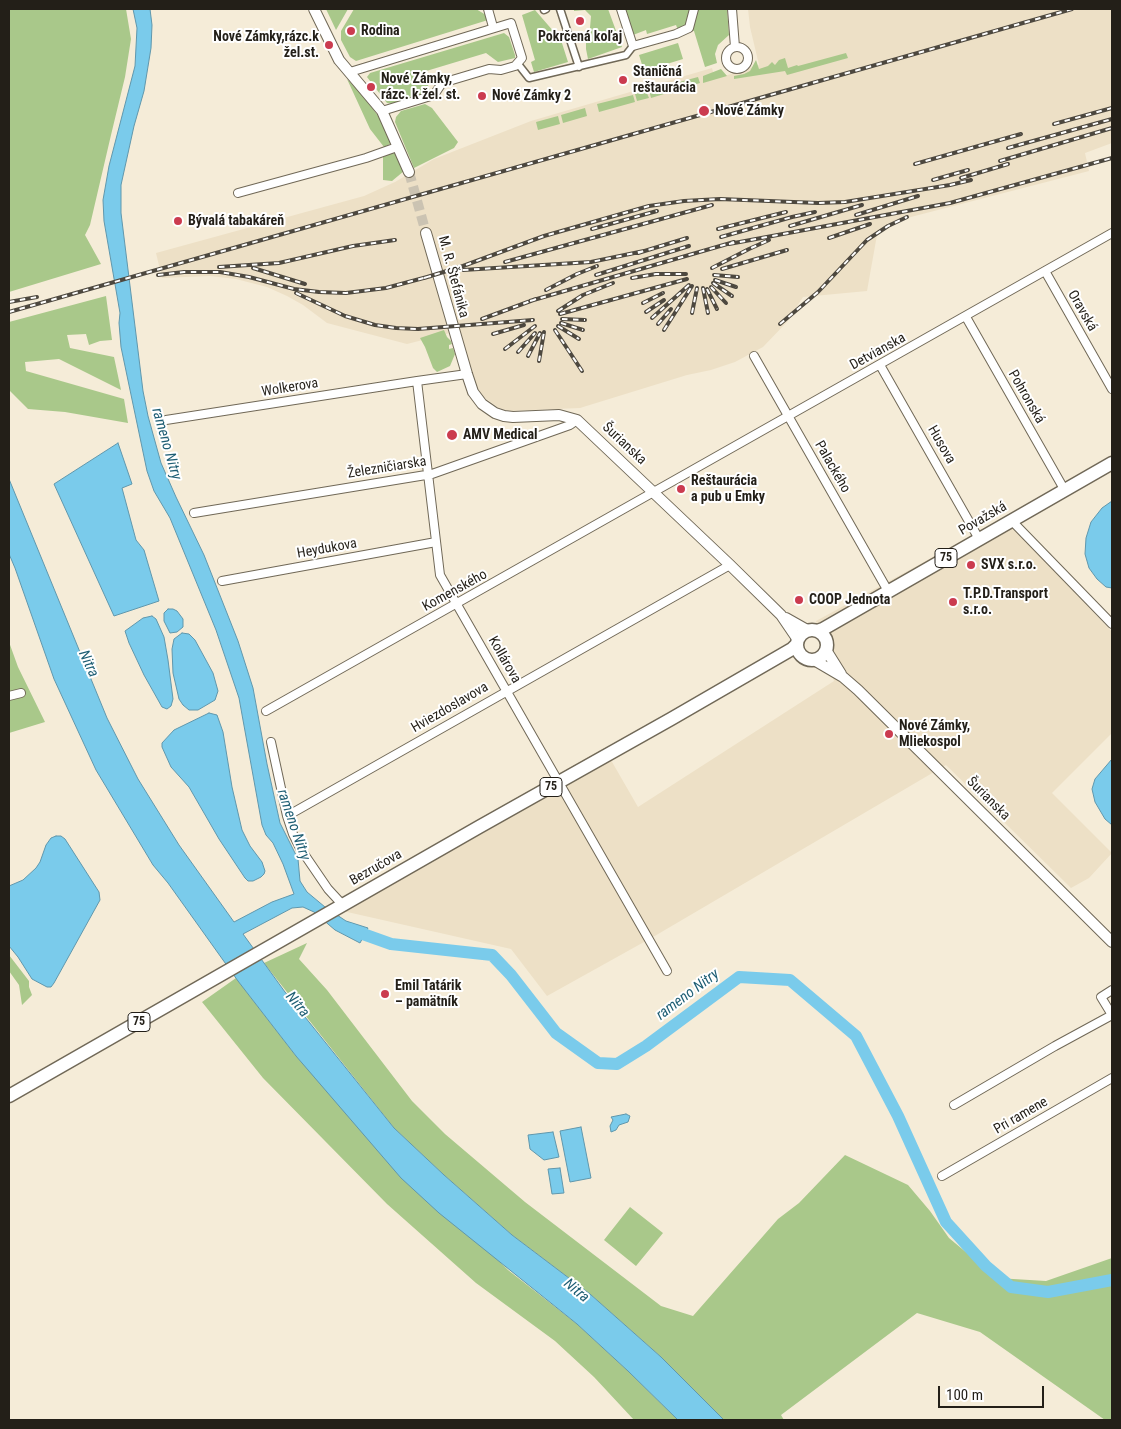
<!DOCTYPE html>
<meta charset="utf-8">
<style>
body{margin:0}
#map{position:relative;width:1121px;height:1429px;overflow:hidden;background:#f5ecd8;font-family:"Roboto Condensed",sans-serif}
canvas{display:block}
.frame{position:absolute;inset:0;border:10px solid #231f18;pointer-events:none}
.scale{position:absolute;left:938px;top:1386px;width:106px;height:22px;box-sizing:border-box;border:2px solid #231f18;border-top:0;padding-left:6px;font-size:15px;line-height:18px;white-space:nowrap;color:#231f18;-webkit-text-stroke:4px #fff;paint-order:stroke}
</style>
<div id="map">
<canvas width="1121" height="1429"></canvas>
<div class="frame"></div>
<div class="scale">100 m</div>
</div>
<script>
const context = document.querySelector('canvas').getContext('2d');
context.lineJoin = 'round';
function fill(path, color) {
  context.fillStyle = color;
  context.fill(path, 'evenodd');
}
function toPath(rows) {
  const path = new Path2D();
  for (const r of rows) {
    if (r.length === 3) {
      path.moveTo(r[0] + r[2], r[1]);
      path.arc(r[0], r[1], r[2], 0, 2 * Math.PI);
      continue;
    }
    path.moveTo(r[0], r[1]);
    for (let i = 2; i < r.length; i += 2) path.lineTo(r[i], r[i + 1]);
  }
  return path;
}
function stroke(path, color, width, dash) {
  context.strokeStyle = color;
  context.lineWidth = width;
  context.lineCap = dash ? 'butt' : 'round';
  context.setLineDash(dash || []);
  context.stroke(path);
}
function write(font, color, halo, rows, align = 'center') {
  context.font = font + ' "Roboto Condensed",sans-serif';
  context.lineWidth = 4;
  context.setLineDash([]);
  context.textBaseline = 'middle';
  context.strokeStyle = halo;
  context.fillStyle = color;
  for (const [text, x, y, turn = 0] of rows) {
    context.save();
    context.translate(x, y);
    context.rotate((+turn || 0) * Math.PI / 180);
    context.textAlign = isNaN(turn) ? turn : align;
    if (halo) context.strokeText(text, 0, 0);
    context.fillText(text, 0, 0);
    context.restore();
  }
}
fill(toPath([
 [748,9,1112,9,1112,143,1085,153,1089,171,903,219,877,235,867,291,803,297,787,322,763,347,735,362,711,370,687,375,580,408,509,411,499,408,482,396,471,374,458,331,407,344,327,323,303,305,287,296,267,287,236,279,210,276,162,278,156,253,364,196,395,182,434,159,531,121,712,68,715,79,759,65,750,27],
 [999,521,1011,525,1112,632,1112,733,1052,793,1112,853,1089,878,1071,888,946,765,653,937,547,996,511,949,325,907,604,748,638,807,834,681,816,621]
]), '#ede0c6');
fill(toPath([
 [9,9,126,9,131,39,125,77,111,135,90,225,85,235,101,264,9,292],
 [326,9,348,9,336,30],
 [354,9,476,9,486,15,488,20,356,61,350,57,341,40,341,31],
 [574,9,608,9,622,47,588,59,586,49,586,31,590,28,591,16,585,10,574,11],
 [625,9,727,9,729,35,718,45,715,54,717,63,705,67,694,31,678,30,676,25,647,34,646,30,633,35],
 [535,10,561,40,568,62,534,72,531,62,535,60,522,15],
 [504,33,509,37,515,55,515,58,498,62,486,53,423,72,431,93,395,104,387,103,367,77,370,73],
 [678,43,683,59,644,71,639,55],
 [846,53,848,58,787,75,785,71,734,79,734,76,744,74,750,71,756,60,759,69,768,66,772,62,775,65,779,60,785,58,788,68,797,65,798,66],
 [721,69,727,76,703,83,703,76],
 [698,77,700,83,651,98,649,90],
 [347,79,362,94,381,120,391,141,390,144,384,147,370,129],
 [646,91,649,98,637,101,635,94],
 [633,95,635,102,599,112,597,104],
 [425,104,432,108,458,142,454,148,414,168,395,122,396,117,401,111],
 [585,108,587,116,563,123,561,115],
 [558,116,560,124,538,130,536,122],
 [392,152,397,154,404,171,392,181,383,180,383,157],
 [106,296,112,340,100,341,89,345,86,334,67,335,70,348,114,357,121,390,59,359,25,362,26,371,124,399,128,423,65,412,28,409,9,390,9,322],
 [444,330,447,337,451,341,452,344,449,345,449,349,453,348,455,354,450,366,437,372,433,368,425,347,420,338],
 [9,642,18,667,45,722,9,733],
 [307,943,299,959,327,990,412,1101,445,1134,525,1202,661,1306,693,1316,778,1219,799,1203,845,1155,908,1185,930,1211,949,1238,997,1278,1046,1281,1112,1258,1112,1420,1105,1420,980,1332,917,1313,781,1415,784,1420,724,1420,661,1357,590,1294,512,1235,444,1175,394,1128,264,963],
 [9,955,29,981,29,987,32,995,22,1005,19,985,9,971],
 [236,978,296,1056,508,1270,577,1324,628,1371,678,1420,634,1420,594,1377,555,1341,476,1283,387,1204,263,1078,202,1002],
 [630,1207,663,1233,636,1266,604,1240]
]), '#a9c88a');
const water = toPath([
 [133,9,150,9,152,25,151,48,144,91,134,126,121,185,121,213,143,391,148,416,161,463,176,497,204,555,238,641,253,688,267,764,280,823,298,859,300,881,307,892,325,907,346,921,368,928,360,943,335,930,314,912,303,907,292,908,243,934,285,992,394,1128,444,1175,512,1235,590,1294,661,1357,724,1420,678,1420,628,1371,577,1324,439,1213,401,1178,296,1056,238,981,168,883,153,865,96,770,54,679,15,568,9,554,9,479,107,718,138,779,179,845,234,922,272,902,294,894,283,864,273,843,266,835,262,825,239,698,216,630,170,518,154,491,147,471,121,347,119,323,120,313,104,221,103,200,109,166,135,66,137,28,133,9],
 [118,443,132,484,122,488,136,540,144,550,159,601,114,616,54,484,118,443],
 [1112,501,1112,588,1106,587,1097,579,1089,568,1085,554,1086,538,1091,522,1102,508,1112,501],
 [168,609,173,609,177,611,183,619,183,627,177,632,170,633,164,621,164,613,168,609],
 [152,616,156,619,164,637,168,660,173,699,171,706,167,709,162,707,144,675,129,643,125,631,143,618,152,616],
 [182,633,189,634,195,640,213,673,218,691,215,700,198,710,189,710,183,705,179,699,173,673,172,649,174,639,182,633],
 [209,713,217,715,223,732,232,787,242,830,250,846,262,862,265,871,264,874,261,877,253,881,248,881,245,878,219,839,189,787,171,767,162,747,162,743,174,730,209,713],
 [1112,759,1112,825,1105,819,1095,802,1092,789,1095,779,1112,759],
 [56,836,61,836,65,839,99,892,100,900,54,983,51,987,47,987,32,979,18,957,9,946,9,886,23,880,36,868,40,862,46,845,51,838,56,836],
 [626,1114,630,1116,628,1122,619,1125,616,1130,611,1132,610,1126,613,1120,611,1117,626,1114],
 [581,1127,591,1178,570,1182,560,1131,581,1127],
 [553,1132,559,1157,544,1160,530,1149,528,1135,553,1132],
 [560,1168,564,1193,552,1194,548,1169,560,1168]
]);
fill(water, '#7acbeb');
stroke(water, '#6097ac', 1);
stroke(toPath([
 [349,929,391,944,492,955,511,975,556,1033,598,1063,617,1064,646,1046,739,977,790,980,856,1036,898,1116,946,1222,986,1266,1011,1287,1048,1292,1112,1280]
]), '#7acbeb', 12);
stroke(toPath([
 [409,172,426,233]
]), '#cbc3b2', 10, [10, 5]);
const pedestrian = toPath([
 [560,9,579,67],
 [544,10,546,9],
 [518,64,529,78,626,55,633,46]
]);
const minor = toPath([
 [488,9,493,27],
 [621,9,633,46,676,34,689,28,694,9],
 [732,9,735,47],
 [737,58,11],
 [350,72,511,23,522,58,515,66,501,70,489,69,442,83,434,95,382,111],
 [238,193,366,158,397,147],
 [1045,271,1112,389],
 [966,317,1064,489],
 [754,356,888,591],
 [880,365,979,539],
 [467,374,417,381,440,575,667,971],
 [166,420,417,381],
 [194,513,432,474,570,425,577,420],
 [1011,520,1112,624],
 [222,581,436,542],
 [9,696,21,693],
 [266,711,1112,233],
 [271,742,287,816,293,834,300,848,328,889,340,902],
 [287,816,730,565],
 [954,1105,1055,1046,1112,1015,1101,997,1112,990],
 [942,1176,1112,1078]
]);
const tertiary = toPath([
 [314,9,339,60,382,111,409,172],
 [426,233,467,374,473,392,482,404,495,413,504,416,513,417,559,415,577,420,730,565,781,615,798,640],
 [786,618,809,631],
 [826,650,841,674],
 [814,660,843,677,858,690,1112,942]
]);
const primary = toPath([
 [812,645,15],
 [817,631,823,629,1112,463],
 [9,1096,479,827,671,719,792,649,797,644]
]);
stroke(pedestrian, '#706857', 9);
stroke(minor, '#706857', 10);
stroke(tertiary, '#706857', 12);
stroke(primary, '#706857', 15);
stroke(pedestrian, '#fff', 6);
stroke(minor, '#fff', 8);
stroke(tertiary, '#fff', 10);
stroke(primary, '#fff', 12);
const rail = toPath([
 [1054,124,1112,108],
 [1008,148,1112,119],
 [1000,161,1112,128],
 [915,164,1021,134],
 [961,178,1008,164],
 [933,180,968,170],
 [856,215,918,196],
 [790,226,862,205],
 [592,229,657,211],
 [718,229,786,212],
 [721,237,792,217,815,212],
 [829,238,870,224],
 [729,244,950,203,1112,158],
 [638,253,687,238],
 [505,262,712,205],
 [219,267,279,263,353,246,395,240],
 [253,268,305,284],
 [712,268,749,249,769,240],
 [722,269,787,250],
 [463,270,591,262,644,251],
 [158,275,184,272,220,272,249,277,294,289,319,292,346,293,386,288,431,276],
 [596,275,689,246],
 [714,275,738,277],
 [424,278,463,266,544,236,649,206,684,201,720,199,818,203,845,202,950,185,971,180],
 [632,278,656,274,686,274],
 [715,280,736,287],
 [713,283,732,296],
 [711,287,726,303],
 [703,288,708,313],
 [707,289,717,309],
 [546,290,577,274,597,266],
 [296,293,345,316,375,325,396,328,418,329,533,320],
 [530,301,734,242],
 [9,302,37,297],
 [643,303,663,293],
 [558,311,583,295,613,283],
 [9,312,1072,9],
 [646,312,664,300],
 [692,313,697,288],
 [560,314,687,279],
 [652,318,689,285],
 [482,319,536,299],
 [562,319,585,320],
 [561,323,583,330],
 [658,324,671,309],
 [780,324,818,292,867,240,888,226,907,217],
 [558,326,579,339],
 [555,330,582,371],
 [664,330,692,286],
 [493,334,524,325],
 [505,349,535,326],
 [518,352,535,333],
 [528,356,540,333],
 [539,361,544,332]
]);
stroke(rail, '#4d483f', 4);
stroke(rail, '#fff', 2, [5.5]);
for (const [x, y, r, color] of [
 [580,21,5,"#cb3b4f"],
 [351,31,5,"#cb3b4f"],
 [329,45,5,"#cb3b4f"],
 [623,80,5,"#cb3b4f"],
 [371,87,5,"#cb3b4f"],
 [482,96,5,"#cb3b4f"],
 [704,111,6,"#cb3b4f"],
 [178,221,5,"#cb3b4f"],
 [452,435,6,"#cb3b4f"],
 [681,489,5,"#cb3b4f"],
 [971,565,5,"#cb3b4f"],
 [799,600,5,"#cb3b4f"],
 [953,602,5,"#cb3b4f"],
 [889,734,5,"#cb3b4f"],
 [385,994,5,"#cb3b4f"]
]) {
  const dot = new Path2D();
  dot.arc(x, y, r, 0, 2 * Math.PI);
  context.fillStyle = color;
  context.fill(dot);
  stroke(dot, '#fff', 2);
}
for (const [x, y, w] of [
 [946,558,22],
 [551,787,22],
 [139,1022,22]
]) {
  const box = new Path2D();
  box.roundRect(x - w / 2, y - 9.5, w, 19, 4);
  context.fillStyle = '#fff';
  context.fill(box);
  stroke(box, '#231f18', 1);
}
write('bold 12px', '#231f18', null, [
 ["75",946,558],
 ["75",551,787],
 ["75",139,1022]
]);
write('bold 14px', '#231f18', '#fff', [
 ["Rodina",361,31],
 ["Nové Zámky,rázc.k",319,37,"right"],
 ["žel.st.",319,53,"right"],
 ["Pokrčená koľaj",580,37,"center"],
 ["Staničná",633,72],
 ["reštaurácia",633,88],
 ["Nové Zámky,",381,79],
 ["rázc. k žel. st.",381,95],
 ["Nové Zámky 2",492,96],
 ["Nové Zámky",715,111],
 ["Bývalá tabakáreň",188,221],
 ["AMV Medical",463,435],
 ["Reštaurácia",691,481],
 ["a pub u Emky",691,497],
 ["SVX s.r.o.",981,565],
 ["T.P.D.Transport",963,594],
 ["s.r.o.",963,610],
 ["COOP Jednota",809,600],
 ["Nové Zámky,",899,726],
 ["Mliekospol",899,742],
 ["Emil Tatárik",395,986],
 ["– pamätník",395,1002]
], 'left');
write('14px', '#231f18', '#fff', [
 ["M. R. Štefánika",453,277,75],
 ["Oravská",1082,311,60],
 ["Detvianska",878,352,-29],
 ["Wolkerova",290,388,-9],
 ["Pohronská",1026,397,60],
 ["Šurianska",624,444,43],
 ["Husova",941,445,60],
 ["Palackého",832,467,60],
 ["Železničiarska",387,468,-9],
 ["Považská",983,519,-30],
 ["Heydukova",327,549,-10],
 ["Komenského",455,591,-29],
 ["Kollárova",504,660,60],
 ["Hviezdoslavova",450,708,-30],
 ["Šurianska",988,799,45],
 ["Bezručova",376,868,-30],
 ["Pri ramene",1021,1116,-30]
]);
write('italic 15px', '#1e5e74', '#fff', [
 ["rameno Nitry",166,444,74],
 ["Nitra",88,664,65],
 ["rameno Nitry",293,825,71],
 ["rameno Nitry",688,995,-37],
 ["Nitra",297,1005,50],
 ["Nitra",576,1291,40]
]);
</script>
